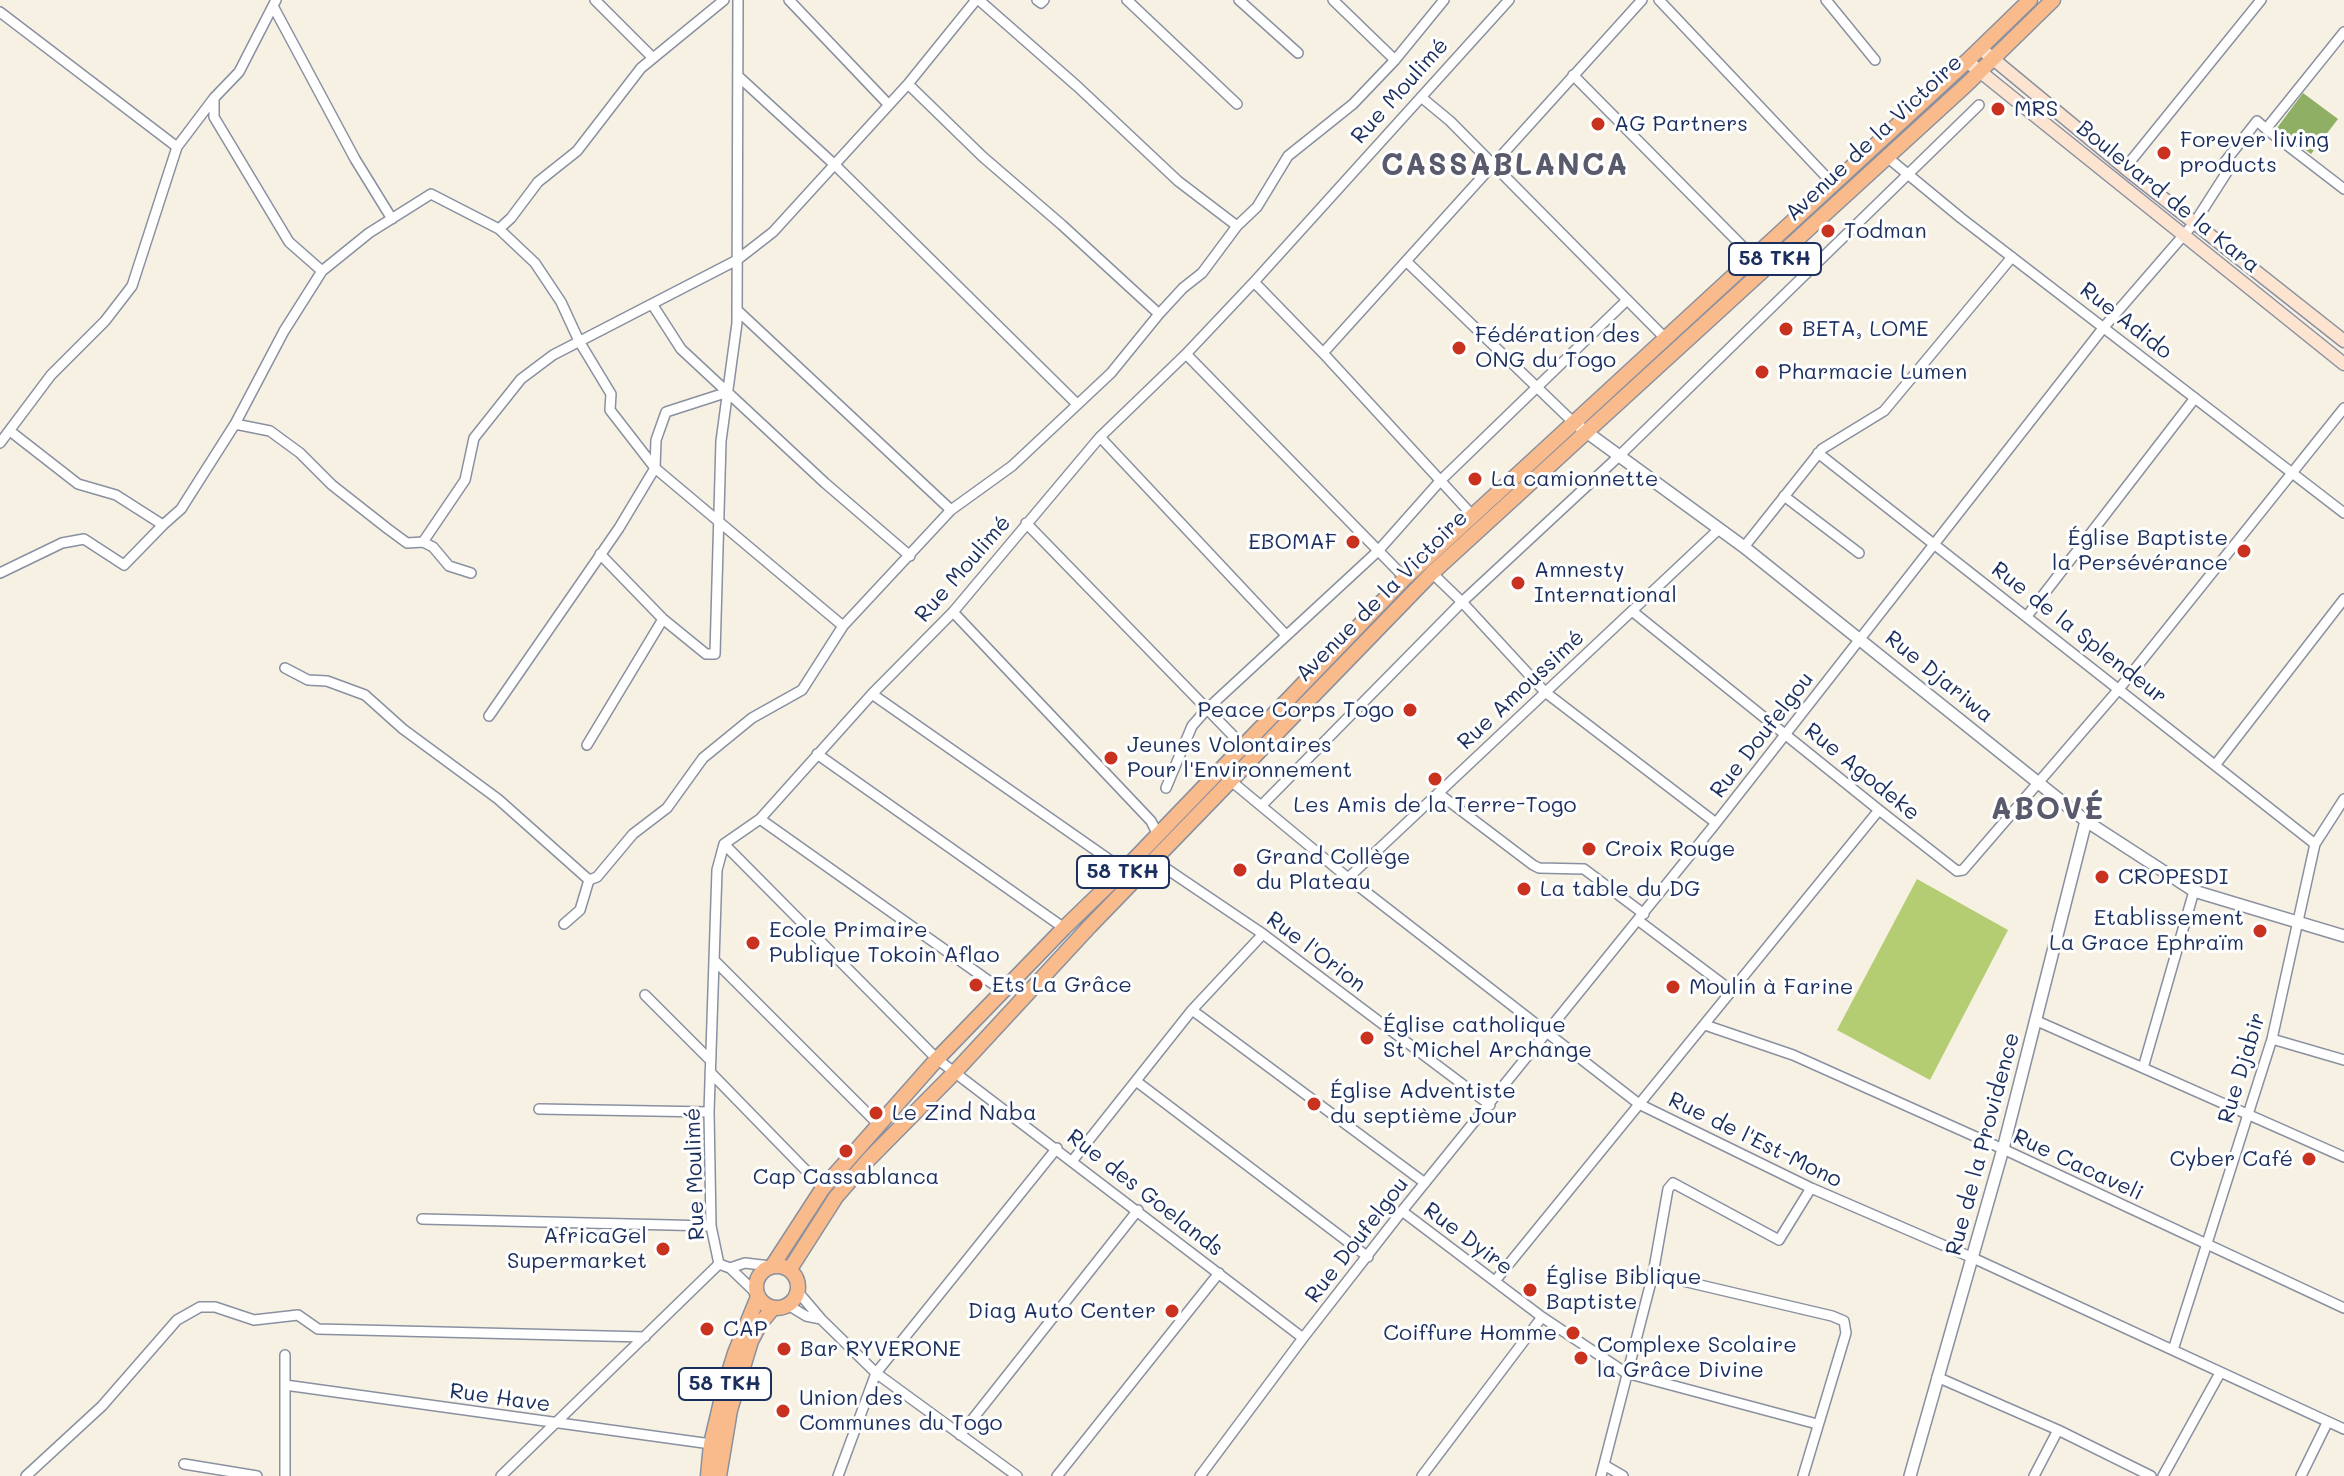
<!DOCTYPE html>
<meta charset="utf-8">
<style>
body{margin:0}
canvas{display:block;background:#f7f1e3}
</style>
<canvas width="2344" height="1476"></canvas>
<script>
const context = document.querySelector('canvas').getContext('2d');
context.lineJoin = 'round';
function fill(path, color) {
  context.fillStyle = color;
  context.fill(path, 'evenodd');
}
function toPath(rows) {
  const path = new Path2D();
  for (const r of rows) {
    if (r.length === 3) {
      path.moveTo(r[0] + r[2], r[1]);
      path.arc(r[0], r[1], r[2], 0, 2 * Math.PI);
      continue;
    }
    path.moveTo(r[0], r[1]);
    for (let i = 2; i < r.length; i += 2) path.lineTo(r[i], r[i + 1]);
  }
  return path;
}
function stroke(path, color, width, dash) {
  context.strokeStyle = color;
  context.lineWidth = width;
  context.lineCap = dash ? 'butt' : 'round';
  context.setLineDash(dash || []);
  context.stroke(path);
}
function write(font, color, halo, rows, align = 'center') {
  context.font = font + ' Mali,sans-serif';
  context.lineWidth = 6;
  context.setLineDash([]);
  context.textBaseline = 'middle';
  context.strokeStyle = halo;
  context.fillStyle = color;
  for (const [text, x, y, turn = 0] of rows) {
    context.save();
    context.translate(x, y);
    context.rotate((+turn || 0) * Math.PI / 180);
    context.textAlign = isNaN(turn) ? turn : align;
    if (halo) context.strokeText(text, 0, 0);
    context.fillText(text, 0, 0);
    context.restore();
  }
}
fill(toPath([
 [1917,879,2008,930,1930,1080,1837,1030]
]), '#b4cd72');
fill(toPath([
 [2303,93,2338,119,2311,154,2277,128]
]), '#8fb064');
const minor = toPath([
 [595,0,653,58],
 [789,0,888,104],
 [979,0,1078,87,1178,181,1237,226],
 [1037,0,1041,3,1044,0],
 [1127,0,1237,104],
 [1239,0,1298,53],
 [1333,0,1395,60],
 [1659,0,1833,184],
 [1826,0,1875,60],
 [273,6,355,159,392,219],
 [0,12,177,147],
 [1573,75,1754,258],
 [738,76,836,166,1076,403],
 [908,84,983,157,1062,225,1159,314],
 [1421,97,1450,121,1666,339],
 [214,98,214,117,289,242,322,271],
 [2266,129,2344,189],
 [1887,157,1961,218,2344,513],
 [2125,168,2261,0],
 [499,229,535,263,561,302,579,341,611,394,610,410,655,468,843,626],
 [1406,261,1574,423],
 [1254,282,1323,353,1473,516],
 [652,304,681,349,825,483,910,556],
 [737,310,951,510],
 [1323,353,1642,0],
 [1186,354,1405,578],
 [235,424,270,431,300,453,332,485,388,529,407,543,423,542,433,547,449,566,471,573],
 [10,431,78,484,116,495,163,525,181,509,235,424,284,331,322,271,369,233,431,194,499,229,511,218,538,182,577,151,641,68,724,0],
 [1100,437,1285,634],
 [0,443,51,375,105,321,132,286,177,147,214,98,239,72,276,0],
 [1818,453,2315,844],
 [1784,496,1859,553],
 [1026,523,1247,750],
 [423,542,465,480,474,438,521,379,553,355,737,260,773,232,908,84,976,0],
 [1744,547,1822,449,1884,411,2012,257],
 [600,554,663,619,706,654,715,654,721,441,737,323,738,0],
 [0,573,62,543,84,539,124,565,163,525],
 [1432,573,1462,602,1545,692,1716,823],
 [1632,611,1879,810,1957,871,1963,870,2119,689,2344,408],
 [953,612,1151,821,1158,835],
 [2027,616,2195,398],
 [285,668,308,680,327,681,365,695,403,729,498,799,589,880,597,877,633,834,667,808,703,758,752,718,802,690,843,626,951,510,1012,466,1111,373,1159,314,1183,288,1202,273,1237,226,1257,207,1288,156,1353,104,1395,60,1444,0],
 [872,694,1124,870],
 [489,716,619,528,655,468,656,440,666,412,728,392],
 [587,745,663,619],
 [817,754,1064,928],
 [2216,764,2344,599],
 [1219,771,1348,878,1639,1104,1811,1188,1973,1258,2344,1429],
 [1166,788,1192,726,1206,710,1378,551,1441,480,1626,301],
 [1438,793,1533,865,1539,868,1584,869,1644,914],
 [1262,805,1462,602,1618,457,1979,105],
 [760,819,1003,991],
 [724,844,937,1059,1303,1338],
 [1155,861,1263,934,1490,1105],
 [1348,878,1719,529],
 [1639,921,1732,991],
 [564,924,580,910,589,880],
 [714,960,879,1125],
 [645,995,710,1060],
 [1192,1010,1425,1183],
 [2037,1021,2344,1157],
 [1705,1025,1793,1055,2003,1149,2344,1308],
 [2272,1039,2344,1060],
 [2143,1068,2194,891],
 [710,1072,823,1188],
 [1136,1081,1368,1257],
 [539,1109,709,1112],
 [1073,1160,1192,1010,1263,934],
 [1402,1211,1542,1317,1626,1373,1817,1424],
 [422,1219,711,1226],
 [719,1264,711,1226,709,1112,717,870,724,844,760,819,872,694,953,612,1100,437,1186,354,1254,282,1509,0],
 [719,1264,730,1268,757,1294],
 [730,1268,745,1263,770,1266],
 [1653,1274,1832,1316,1844,1321,1846,1333,1803,1476],
 [1495,1281,1879,810],
 [798,1292,821,1319,876,1373,1017,1476],
 [788,1305,806,1316,821,1319],
 [2173,1350,2272,1039,2315,844,2344,799],
 [285,1355,285,1476],
 [1937,1377,2058,1430,2151,1476],
 [285,1385,711,1444],
 [960,1435,1138,1210],
 [184,1464,257,1476],
 [1604,1465,1623,1476],
 [26,1476,102,1406,177,1320,200,1307,215,1307,254,1320,298,1315,318,1329,645,1337],
 [501,1476,719,1264],
 [838,1476,876,1373,1057,1148],
 [1057,1476,1219,1273],
 [1200,1476,1303,1338,1402,1211,1716,823,2104,327,2195,222,2227,172,2224,163,2257,121,2266,129,2344,32],
 [1422,1476,1542,1317],
 [1601,1476,1653,1274,1668,1189,1673,1183,1779,1240,1811,1188],
 [2034,1476,2058,1430],
 [2163,1476,2220,1373],
 [2301,1476,2327,1423]
]);
const tertiary = toPath([
 [1581,428,1744,547,2086,821,2194,891,2344,936],
 [1910,1476,2003,1149,2086,821]
]);
const secondary = toPath([
 [1980,48,2125,168,2344,341],
 [1967,61,2344,364]
]);
const trunk = toPath([
 [773,1265,823,1188,937,1059,1064,928,1124,870,1405,578,1967,61,2030,0],
 [777,1287,21],
 [790,1269,836,1197,869,1159,954,1073,1090,926,1432,573,1966,85,2053,0],
 [708,1476,711,1444,725,1385,735,1353,758,1297],
 [719,1476,730,1410,751,1341,760,1324,773,1308]
]);
stroke(minor, '#8990a0', 12);
stroke(tertiary, '#8990a0', 14);
stroke(secondary, '#8990a0', 15);
stroke(trunk, '#8990a0', 17);
stroke(minor, '#fff', 9);
stroke(tertiary, '#fff', 11);
stroke(secondary, '#fde4d1', 12);
stroke(trunk, '#fabb8c', 14);
for (const [x, y, r, color] of [
 [1998,109,8,"#c8321e"],
 [1598,124,8,"#c8321e"],
 [2164,153,8,"#c8321e"],
 [1828,231,8,"#c8321e"],
 [1786,329,8,"#c8321e"],
 [1459,348,8,"#c8321e"],
 [1762,372,8,"#c8321e"],
 [1475,479,8,"#c8321e"],
 [1353,542,8,"#c8321e"],
 [2244,551,8,"#c8321e"],
 [1518,583,8,"#c8321e"],
 [1410,710,8,"#c8321e"],
 [1111,758,8,"#c8321e"],
 [1435,779,8,"#c8321e"],
 [1589,849,8,"#c8321e"],
 [1240,870,8,"#c8321e"],
 [2102,877,8,"#c8321e"],
 [1524,889,8,"#c8321e"],
 [2260,931,8,"#c8321e"],
 [753,943,8,"#c8321e"],
 [976,985,8,"#c8321e"],
 [1673,987,8,"#c8321e"],
 [1367,1038,8,"#c8321e"],
 [1314,1104,8,"#c8321e"],
 [876,1113,8,"#c8321e"],
 [846,1151,8,"#c8321e"],
 [2309,1159,8,"#c8321e"],
 [663,1249,8,"#c8321e"],
 [1530,1290,8,"#c8321e"],
 [1172,1311,8,"#c8321e"],
 [707,1329,8,"#c8321e"],
 [1573,1333,8,"#c8321e"],
 [784,1349,8,"#c8321e"],
 [1581,1358,8,"#c8321e"],
 [783,1411,8,"#c8321e"]
]) {
  const dot = new Path2D();
  dot.arc(x, y, r, 0, 2 * Math.PI);
  context.fillStyle = color;
  context.fill(dot);
  stroke(dot, '#fff', 3);
}
for (const [x, y, w] of [
 [1775,259,92],
 [1123,872,92],
 [725,1384,92]
]) {
  const box = new Path2D();
  box.roundRect(x - w / 2, y - 16, w, 32, 6);
  context.fillStyle = '#fff';
  context.fill(box);
  stroke(box, '#1b2f5e', 2);
}
write('bold 20px', '#1b2f5e', null, [
 ["58 TKH",1775,259],
 ["58 TKH",1123,872],
 ["58 TKH",725,1384]
]);
write('22px', '#1b2f5e', '#fff', [
 ["Rue Moulimé",1400,91,-48],
 ["Avenue de la Victoire",1874,138,-43],
 ["Boulevard de la Kara",2168,197,39],
 ["Rue Adido",2126,321,38],
 ["Rue Moulimé",963,569,-49],
 ["Avenue de la Victoire",1382,596,-45],
 ["Rue de la Splendeur",2079,633,38],
 ["Rue Djariwa",1939,677,39],
 ["Rue Amoussimé",1521,690,-43],
 ["Rue Doufelgou",1762,735,-52],
 ["Rue Agodeke",1862,772,39],
 ["Rue l'Orion",1316,952,37],
 ["Rue Djabir",2242,1068,-73],
 ["Rue de l'Est-Mono",1755,1140,26],
 ["Rue de la Providence",1983,1144,-75],
 ["Rue Cacaveli",2078,1165,25],
 ["Rue Moulimé",695,1174,-92],
 ["Rue des Goelands",1145,1193,38],
 ["Rue Dyire",1468,1239,37],
 ["Rue Doufelgou",1357,1240,-52],
 ["Rue Have",500,1398,8]
]);
write('22px', '#1b2f5e', '#fff', [
 ["MRS",2014,109],
 ["AG Partners",1614,124],
 ["Forever living",2180,140],
 ["products",2180,165],
 ["Todman",1844,231],
 ["BETA, LOME",1802,329],
 ["Fédération des",1475,335],
 ["ONG du Togo",1475,360],
 ["Pharmacie Lumen",1778,372],
 ["La camionnette",1491,479],
 ["Église Baptiste",2228,538,"right"],
 ["la Persévérance",2228,563,"right"],
 ["EBOMAF",1337,542,"right"],
 ["Amnesty",1534,570],
 ["International",1534,595],
 ["Peace Corps Togo",1394,710,"right"],
 ["Jeunes Volontaires",1127,745],
 ["Pour l'Environnement",1127,770],
 ["Les Amis de la Terre-Togo",1435,805,"center"],
 ["Croix Rouge",1605,849],
 ["Grand Collège",1256,857],
 ["du Plateau",1256,882],
 ["CROPESDI",2118,877],
 ["La table du DG",1540,889],
 ["Etablissement",2244,918,"right"],
 ["La Grace Ephraïm",2244,943,"right"],
 ["Ecole Primaire",769,930],
 ["Publique Tokoin Aflao",769,955],
 ["Ets La Grâce",992,985],
 ["Moulin à Farine",1689,987],
 ["Église catholique",1383,1025],
 ["St Michel Archange",1383,1050],
 ["Église Adventiste",1330,1091],
 ["du septième Jour",1330,1116],
 ["Le Zind Naba",892,1113],
 ["Cyber Café",2293,1159,"right"],
 ["Cap Cassablanca",846,1177,"center"],
 ["AfricaGel",647,1236,"right"],
 ["Supermarket",647,1261,"right"],
 ["Église Biblique",1546,1277],
 ["Baptiste",1546,1302],
 ["Diag Auto Center",1156,1311,"right"],
 ["CAP",723,1329],
 ["Coiffure Homme",1557,1333,"right"],
 ["Complexe Scolaire",1597,1345],
 ["la Grâce Divine",1597,1370],
 ["Bar RYVERONE",800,1349],
 ["Union des",799,1398],
 ["Communes du Togo",799,1423]
], 'left');
context.letterSpacing = '2px';
write('bold 30px', '#595b6d', '#fff', [
 ["CASSABLANCA",1505,166],
 ["ABOVÉ",2048,810]
]);
context.letterSpacing = '0px';
</script>
